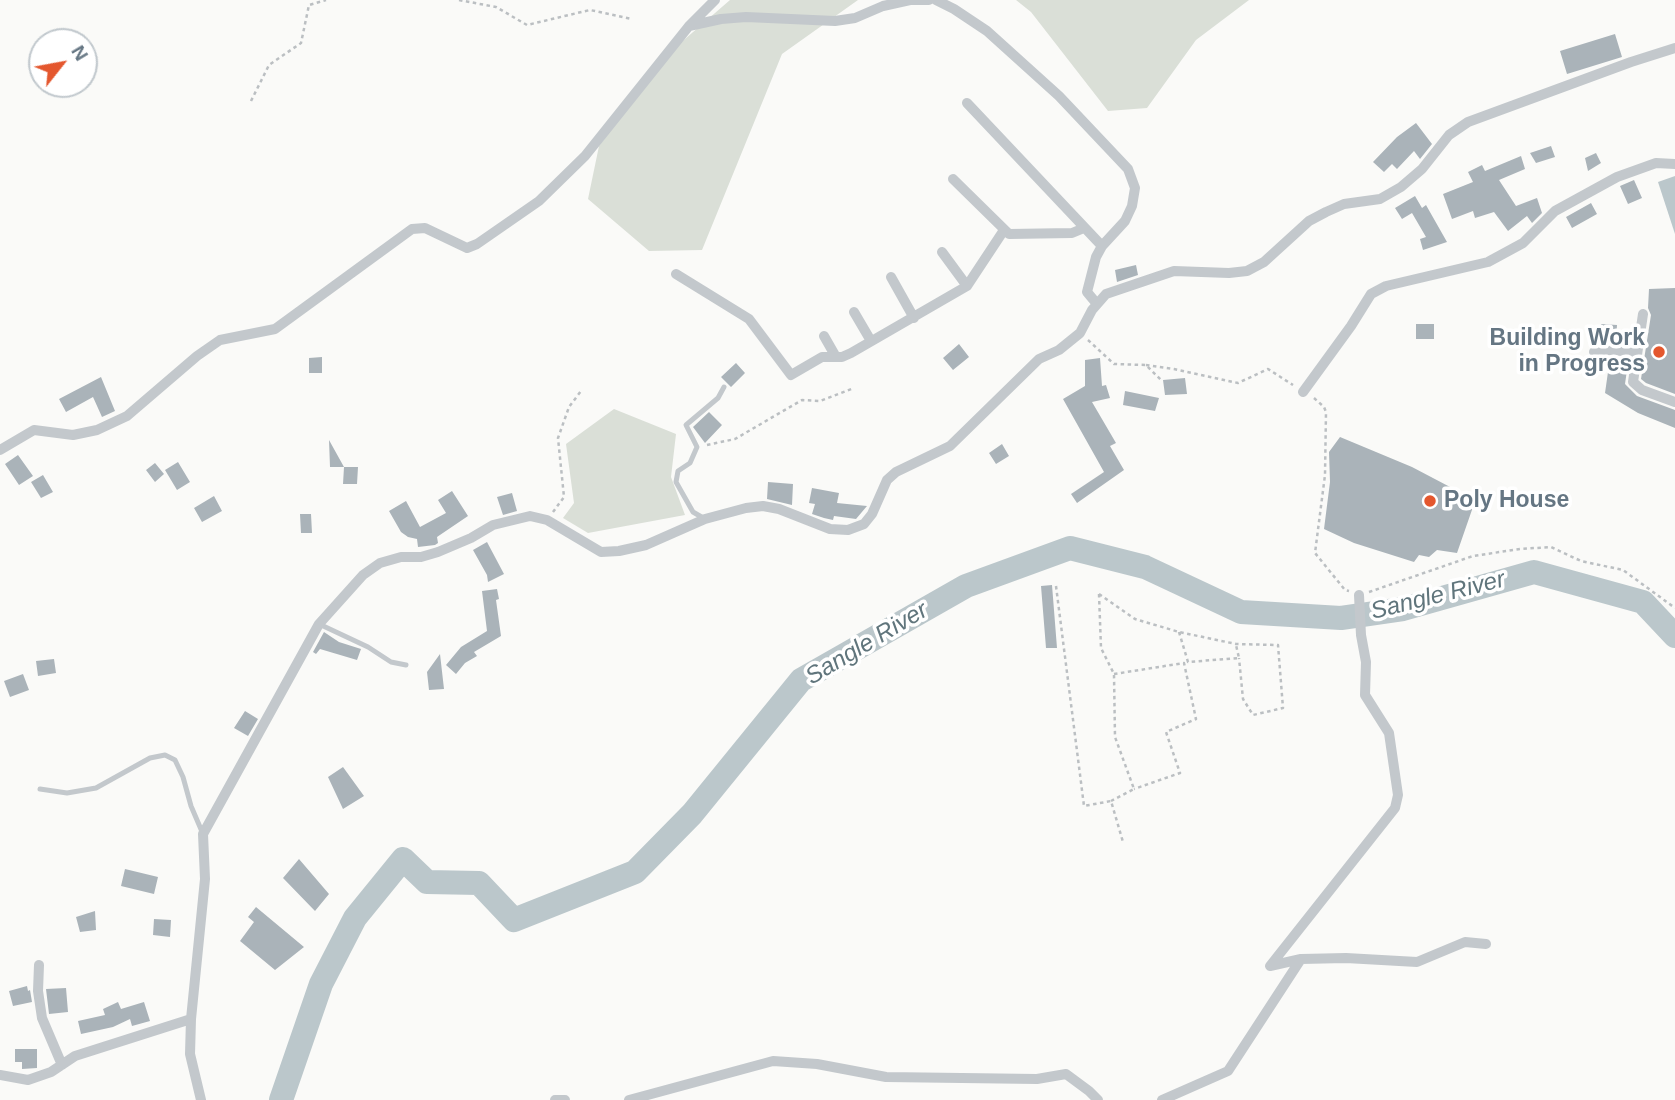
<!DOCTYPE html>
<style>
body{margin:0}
#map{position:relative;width:1675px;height:1100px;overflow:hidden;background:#fafaf8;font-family:Arial,sans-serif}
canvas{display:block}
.north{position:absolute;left:28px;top:28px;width:70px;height:70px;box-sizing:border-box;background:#fff;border:2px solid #c1c8cd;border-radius:50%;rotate:59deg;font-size:19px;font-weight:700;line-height:28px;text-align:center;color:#657683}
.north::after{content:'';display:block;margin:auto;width:24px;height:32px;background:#e4572e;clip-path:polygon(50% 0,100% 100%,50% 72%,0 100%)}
</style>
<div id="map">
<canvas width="1675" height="1100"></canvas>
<div class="north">N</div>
</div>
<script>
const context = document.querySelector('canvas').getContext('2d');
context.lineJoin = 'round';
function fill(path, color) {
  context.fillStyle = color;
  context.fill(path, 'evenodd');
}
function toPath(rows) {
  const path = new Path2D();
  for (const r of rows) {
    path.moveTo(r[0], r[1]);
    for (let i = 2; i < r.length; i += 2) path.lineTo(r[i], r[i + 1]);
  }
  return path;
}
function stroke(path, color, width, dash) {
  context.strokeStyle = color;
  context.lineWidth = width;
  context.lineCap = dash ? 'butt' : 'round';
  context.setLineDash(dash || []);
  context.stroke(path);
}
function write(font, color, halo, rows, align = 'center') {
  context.font = font + ' Arial,sans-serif';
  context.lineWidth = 7;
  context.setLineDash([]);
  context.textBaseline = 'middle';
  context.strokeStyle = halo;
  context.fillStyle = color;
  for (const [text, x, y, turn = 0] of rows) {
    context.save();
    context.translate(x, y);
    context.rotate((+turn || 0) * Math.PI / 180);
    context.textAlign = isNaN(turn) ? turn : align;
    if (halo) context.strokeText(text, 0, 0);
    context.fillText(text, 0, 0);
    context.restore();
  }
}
fill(toPath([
 [730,0,858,0,782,54,702,250,649,251,588,199,599,146,670,52],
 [1016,0,1249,0,1196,40,1147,108,1108,111,1031,12],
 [614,409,676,434,671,477,685,515,588,533,563,518,574,503,566,444]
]), '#dadfd7');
fill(toPath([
 [1675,176,1675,234,1658,182]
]), '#bbc7cb');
stroke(toPath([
 [281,1100,321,984,355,918,403,859,427,882,479,883,514,920,635,872,692,814,801,680,966,586,1070,548,1145,567,1241,612,1341,618,1403,609,1534,572,1643,602,1675,636]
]), '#bbc7cb', 24);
fill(toPath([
 [1615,34,1622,57,1567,74,1560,51],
 [1416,123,1432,144,1420,159,1414,151,1397,169,1392,164,1384,172,1373,162,1397,137],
 [1551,146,1555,157,1536,163,1530,153],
 [1596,153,1601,163,1588,171,1585,158],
 [1521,156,1525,169,1499,180,1516,206,1537,198,1542,213,1532,223,1527,216,1508,231,1494,212,1475,218,1473,211,1452,219,1443,194,1473,182,1468,172,1482,165,1485,171],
 [1634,180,1642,198,1628,204,1620,186],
 [1415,196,1422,208,1426,205,1447,242,1423,250,1420,239,1426,237,1412,213,1402,219,1395,208],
 [1591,203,1597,214,1572,228,1566,217],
 [1136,265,1138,275,1117,282,1115,270],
 [1675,288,1675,394,1646,383,1641,379,1651,315,1648,308,1649,289],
 [1416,324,1434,324,1434,339,1416,339],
 [1601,324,1617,325,1616,341,1599,340],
 [959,344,969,357,953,370,943,358],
 [322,357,322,373,309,373,309,358],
 [1100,358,1102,386,1106,385,1110,398,1092,402,1116,443,1110,446,1124,470,1077,503,1071,494,1104,472,1063,399,1085,386,1085,360],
 [1610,358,1628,363,1625,384,1637,396,1675,410,1675,428,1638,413,1605,393],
 [736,363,745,373,731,387,721,377],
 [101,377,115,411,102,417,93,397,66,412,59,399],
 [1185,378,1187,394,1165,395,1163,380],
 [1125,391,1159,398,1155,411,1123,405],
 [709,412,722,425,705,443,693,427],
 [1340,437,1412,467,1471,498,1474,504,1457,553,1437,550,1429,557,1419,555,1414,562,1354,543,1324,529,1330,482,1329,452],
 [329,440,344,467,358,467,357,484,343,484,344,467,330,467],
 [1002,444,1009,456,996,464,989,453],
 [18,455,33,476,19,485,5,464],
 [178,462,190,482,177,490,165,470],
 [155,463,164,474,155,482,146,470],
 [43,475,53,492,41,498,31,482],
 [768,482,793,484,792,505,767,499],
 [812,488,839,493,837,503,867,506,856,519,834,516,833,520,824,518,812,514,815,504,809,503],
 [452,491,468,516,437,537,438,543,435,545,418,547,417,539,408,537,401,532,389,511,406,501,420,527,446,513,438,500],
 [512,493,517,511,503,515,497,497],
 [214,496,222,511,202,522,194,508],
 [300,514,311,514,312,533,301,533],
 [487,542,504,574,488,582,487,575,473,550],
 [1052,585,1057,648,1046,648,1041,586],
 [497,589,499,599,496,600,501,636,474,652,477,656,465,663,456,674,446,665,461,647,487,631,482,591],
 [324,632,339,642,361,649,357,660,320,649,316,654,313,652],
 [440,654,444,689,429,690,427,672],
 [54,659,56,673,38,676,36,661],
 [23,674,29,690,10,697,4,681],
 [245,711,258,719,248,736,234,728],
 [343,767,364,796,343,809,328,777],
 [299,859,329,894,315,911,283,878],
 [125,869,158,877,154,894,121,886],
 [256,907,304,947,275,970,240,941,254,922,248,917],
 [95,911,96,930,80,932,76,917],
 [154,919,171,920,170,937,153,935],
 [27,986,28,991,30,990,32,1002,13,1006,9,991],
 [66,988,68,1012,49,1014,46,989],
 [118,1002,121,1009,144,1002,150,1021,132,1026,130,1019,113,1027,81,1034,78,1021,105,1015,103,1009],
 [15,1049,37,1049,37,1068,22,1069,22,1062,15,1062]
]), '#aab3b9');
stroke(toPath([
 [459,0,496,7,527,25,590,10,632,19],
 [251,101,269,65,301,43,309,5,326,0],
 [1088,340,1114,364,1146,365,1162,381],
 [1146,365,1174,369,1238,383,1268,369,1293,385],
 [1314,398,1324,407,1326,412,1325,475,1315,553,1345,590,1349,591],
 [707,445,735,439,802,400,820,401,854,388],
 [553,512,564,497,558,438,569,407,581,391],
 [1056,586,1084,806,1111,801,1123,842],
 [1369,592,1473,556,1520,549,1551,547,1581,561,1623,570,1675,608],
 [1099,594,1135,619,1179,632,1236,644,1278,645,1283,708,1253,715,1243,699,1239,658],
 [1099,594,1101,648,1114,674,1115,737,1134,789,1111,801],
 [1179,632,1188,662,1239,658,1236,645],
 [1114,674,1184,663,1196,719,1166,732,1180,773,1134,789]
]), '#bbbfc2', 2.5, [3.5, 3.5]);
stroke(toPath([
 [705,519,693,512,676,482,678,471,690,463,697,447,686,425,718,398,724,387],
 [319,624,368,647,391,662,406,665],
 [40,789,67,793,96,788,150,758,165,755,175,760,183,777,191,806,203,834]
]), '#c3c8cc', 5);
stroke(toPath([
 [936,0,954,9,987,31,1059,96,1128,169,1135,188,1132,206,1125,221,1102,246,1096,257,1087,292,1097,304],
 [689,26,721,19,746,17,835,21,855,18,883,6,910,0,929,0],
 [967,103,1102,246],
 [953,179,1009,234,1072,233,1084,228],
 [942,252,967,286,1004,230],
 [676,274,749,319,791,375,822,357,842,357,851,353,967,286],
 [891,277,914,318],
 [854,312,871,341],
 [1643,314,1633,382,1642,390,1675,402],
 [824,336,836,357],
 [1594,352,1614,350,1637,353],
 [1303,392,1351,326,1371,294,1386,286,1488,262,1523,243,1555,211,1617,177,1656,163,1675,164],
 [0,450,34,430,73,435,97,430,127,416,197,356,220,340,275,329,412,229,425,228,467,248,477,244,539,201,585,156,689,26,715,0],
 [1301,959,1346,958,1417,962,1465,942,1486,944],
 [39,965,38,991,42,1018,62,1065],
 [191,1019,190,1054,201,1100],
 [0,1075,28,1080,51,1072,75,1056,191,1019,205,879,203,834,319,624,363,575,380,563,401,557,421,557,438,552,471,538,493,525,530,516,547,520,601,552,619,551,646,545,705,519,746,508,763,506,779,509,830,529,848,530,864,524,872,514,887,480,896,472,950,446,1039,359,1059,350,1080,333,1092,310,1106,294,1174,271,1229,273,1247,271,1264,262,1309,221,1326,212,1344,204,1380,199,1401,187,1422,169,1449,135,1468,122,1631,62,1675,48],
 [555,1100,565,1100],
 [629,1100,773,1061,817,1064,886,1077,1037,1079,1066,1074,1089,1091,1098,1100],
 [1162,1100,1228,1071,1301,959,1270,966,1395,808,1398,795,1389,733,1365,695,1366,662,1361,635,1359,595]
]), '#c3c8cc', 10);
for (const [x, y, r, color] of [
 [1659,352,7,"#e4572e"],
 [1430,501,7,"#e4572e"]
]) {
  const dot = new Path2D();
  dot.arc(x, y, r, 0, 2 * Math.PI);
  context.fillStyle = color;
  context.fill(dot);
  stroke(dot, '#fff', 2.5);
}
write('bold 23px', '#657683', '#fff', [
 ["Building Work",1645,339],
 ["in Progress",1645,365],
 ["Poly House",1444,501,"left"]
], 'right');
write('italic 24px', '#60757c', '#fff', [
 ["Sangle River",1438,596,-14],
 ["Sangle River",867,644,-31]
]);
</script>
